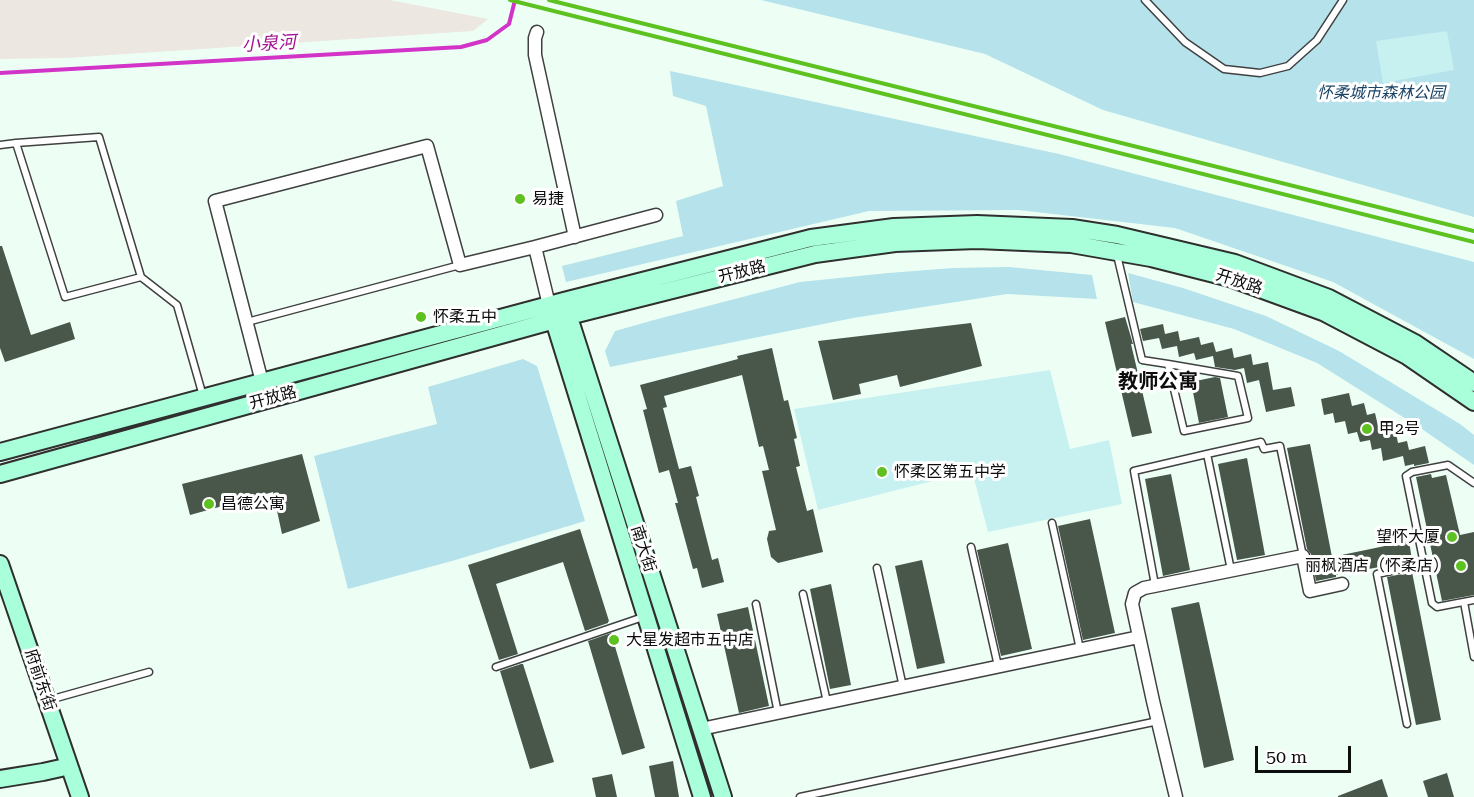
<!DOCTYPE html>
<meta charset="utf-8">
<style>
body{margin:0}
#map{position:relative;width:1474px;height:797px;overflow:hidden;background:#edfff5;font-family:"Roboto Serif",serif}
canvas{display:block}
.scale{position:absolute;left:1255px;top:746px;width:96px;height:27px;box-sizing:border-box;border:3px solid #0d0d0d;border-top:0;padding-left:8px;font-size:18px;line-height:21px;white-space:nowrap;color:#0d0d0d;-webkit-text-stroke:4px #fff;paint-order:stroke}
</style>
<div id="map">
<canvas width="1474" height="797"></canvas>
<div class="scale">50 m</div>
</div>
<script>
const context = document.querySelector('canvas').getContext('2d');
context.lineJoin = 'round';
function fill(path, color) {
  context.fillStyle = color;
  context.fill(path, 'evenodd');
}
function toPath(rows) {
  const path = new Path2D();
  for (const r of rows) {
    path.moveTo(r[0], r[1]);
    for (let i = 2; i < r.length; i += 2) path.lineTo(r[i], r[i + 1]);
  }
  return path;
}
function stroke(path, color, width, dash) {
  context.strokeStyle = color;
  context.lineWidth = width;
  context.lineCap = dash ? 'butt' : 'round';
  context.setLineDash(dash || []);
  context.stroke(path);
}
function write(font, color, halo, rows, align = 'center') {
  context.font = font + ' "Roboto Serif","Noto Sans SC",serif';
  context.lineWidth = 6;
  context.setLineDash([]);
  context.textBaseline = 'middle';
  context.strokeStyle = halo;
  context.fillStyle = color;
  for (const [text, x, y, turn = 0] of rows) {
    context.save();
    context.translate(x, y);
    context.rotate((+turn || 0) * Math.PI / 180);
    context.textAlign = isNaN(turn) ? turn : align;
    if (halo) context.strokeText(text, 0, 0);
    context.fillText(text, 0, 0);
    context.restore();
  }
}
fill(toPath([
 [0,0,390,0,488,19,473,31,66,58,0,59]
]), '#ece7e1');
fill(toPath([
 [761,0,1474,0,1474,217,1103,110,985,54],
 [670,71,1059,154,1474,262,1474,359,1333,282,1175,228,1018,210,869,211,566,282,562,266,683,236,676,201,723,186,706,106,673,96],
 [1009,267,1092,275,1097,299,1007,294,853,318,610,367,605,351,615,331,654,320,800,282,888,273,953,268],
 [1128,273,1183,288,1266,316,1339,351,1460,424,1474,435,1474,465,1419,427,1317,363,1234,329,1133,302],
 [523,359,537,366,585,521,452,561,348,589,314,456,437,424,428,387]
]), '#b5e2eb');
fill(toPath([
 [1447,31,1454,70,1383,83,1376,41],
 [1050,370,1070,449,1109,440,1122,504,988,532,972,471,818,510,794,409]
]), '#c7f1f1');
stroke(toPath([
 [0,73,461,47,487,40,509,24,515,0]
]), '#d234c7', 4);
fill(toPath([
 [0,246,2,246,31,335,70,322,75,339,5,362,0,348],
 [1125,317,1133,344,1131,344,1152,433,1132,437,1105,322],
 [971,323,982,366,900,387,897,375,859,384,861,394,833,400,818,341],
 [1163,324,1165,334,1178,331,1180,341,1199,337,1201,345,1213,342,1216,352,1232,348,1234,358,1251,354,1253,365,1268,362,1273,390,1291,387,1295,406,1266,412,1259,380,1247,383,1244,368,1235,370,1215,367,1213,356,1196,360,1194,353,1179,357,1177,346,1162,349,1159,338,1143,341,1140,329],
 [772,348,784,401,788,400,797,438,794,439,800,466,796,467,807,511,813,509,823,552,778,563,771,557,767,539,769,531,776,530,762,471,769,470,763,446,759,447,742,375,664,396,667,407,663,408,679,469,691,466,699,496,696,497,712,560,718,558,724,582,702,588,697,568,693,569,675,503,678,503,669,470,659,473,643,410,647,409,640,385,738,359,737,356],
 [1215,377,1220,378,1228,417,1199,423,1191,382],
 [1349,393,1352,406,1364,403,1367,415,1375,413,1378,426,1385,424,1388,435,1396,433,1398,443,1407,441,1409,450,1425,446,1429,463,1414,466,1414,464,1405,466,1403,456,1383,461,1381,448,1372,450,1370,440,1360,442,1357,432,1348,434,1345,421,1335,423,1333,413,1324,415,1321,399],
 [1310,444,1332,557,1409,541,1412,560,1385,567,1385,566,1336,575,1336,577,1316,581,1311,554,1307,549,1287,448],
 [302,454,320,521,282,534,273,492,190,515,182,484],
 [1247,458,1265,555,1237,560,1218,464],
 [1171,474,1190,570,1163,576,1145,479],
 [1431,474,1432,478,1446,475,1460,535,1474,532,1474,595,1442,601,1416,477],
 [1090,519,1115,633,1083,640,1058,526],
 [580,529,609,621,608,622,608,623,585,631,563,562,496,584,518,654,499,660,468,565],
 [1008,543,1032,649,1001,656,977,550],
 [922,560,945,663,917,669,895,566],
 [1412,572,1441,720,1416,725,1387,577],
 [831,584,851,685,830,689,810,589],
 [1199,602,1234,760,1204,768,1171,608],
 [748,607,769,706,739,713,717,614],
 [611,633,645,748,622,755,588,641],
 [521,664,523,664,554,762,530,769,500,671],
 [673,761,679,797,655,797,649,766],
 [1447,773,1454,797,1428,797,1423,781],
 [612,774,617,797,596,797,592,778],
 [1382,779,1388,797,1338,797,1338,796]
]), '#49564a');
const lane = toPath([
 [1145,0,1185,42,1224,69,1260,73,1288,66,1317,40,1343,0],
 [0,145,16,143,99,137,141,277,65,297,16,143],
 [1117,255,1142,360,1168,364,1184,431,1248,418,1238,376,1168,364],
 [141,277,177,305,203,396],
 [247,322,460,265],
 [1474,483,1448,465,1412,472,1406,476,1432,603,1437,607,1474,600],
 [1052,523,1080,649],
 [971,547,998,666],
 [877,568,903,687],
 [1231,570,1207,454,1261,442,1264,449,1280,446,1303,556],
 [1155,585,1134,471,1207,454],
 [803,594,827,702],
 [1464,602,1474,657],
 [756,604,778,713],
 [496,667,643,617],
 [49,700,149,672],
 [1407,724,1377,574,1424,564],
 [800,797,1158,721]
]);
const street = toPath([
 [537,32,535,38,535,55,575,237],
 [535,247,656,215],
 [262,382,215,201,427,146,460,265,535,247,549,305],
 [701,729,1139,637],
 [1176,797,1153,701,1132,604,1135,593,1144,588,1303,556,1310,591,1342,584]
]);
const secondary = toPath([
 [566,308,723,797],
 [551,311,702,797],
 [0,452,564,301,811,238,894,227,977,224,1072,228,1117,235,1235,263,1329,298,1415,343,1474,383],
 [0,474,569,316,815,254,895,243,977,240,1071,244,1151,258,1230,278,1323,312,1407,356,1474,402],
 [0,564,80,797],
 [0,779,43,772,61,768]
]);
stroke(lane, '#404040', 9);
stroke(street, '#404040', 15);
stroke(secondary, '#2f2f2f', 20);
stroke(lane, '#fff', 6);
stroke(street, '#fff', 12);
stroke(secondary, '#a8ffd9', 16);
stroke(toPath([
 [510,0,1474,242],
 [549,0,1474,231]
]), '#5dc120', 4);
for (const [x, y, r, color] of [
 [520,199,6,"#5dc120"],
 [421,317,6,"#5dc120"],
 [1367,429,6,"#5dc120"],
 [882,472,6,"#5dc120"],
 [209,504,6,"#5dc120"],
 [1452,537,6,"#5dc120"],
 [1461,566,6,"#5dc120"],
 [614,640,6,"#5dc120"]
]) {
  const dot = new Path2D();
  dot.arc(x, y, r, 0, 2 * Math.PI);
  context.fillStyle = color;
  context.fill(dot);
  stroke(dot, '#fff', 2);
}
write('italic 16px', '#1b4467', '#fff', [
 ["怀柔城市森林公园",1381,93]
]);
write('16px', '#0d0d0d', '#fff', [
 ["易捷",532,199],
 ["怀柔五中",433,317],
 ["甲2号",1379,429],
 ["怀柔区第五中学",894,472],
 ["昌德公寓",221,504],
 ["望怀大厦",1440,537,"right"],
 ["丽枫酒店（怀柔店）",1449,566,"right"],
 ["大星发超市五中店",626,640]
], 'left');
write('16px', '#0d0d0d', '#fff', [
 ["开放路",742,272,-14],
 ["开放路",1239,282,18],
 ["开放路",273,398,-15],
 ["南大街",643,549,72],
 ["府前东街",40,680,71]
]);
write('italic 18px', '#a31293', '#fff', [
 ["小泉河",269,44,-3]
]);
write('bold 20px', '#0d0d0d', '#fff', [
 ["教师公寓",1158,382]
]);
</script>
